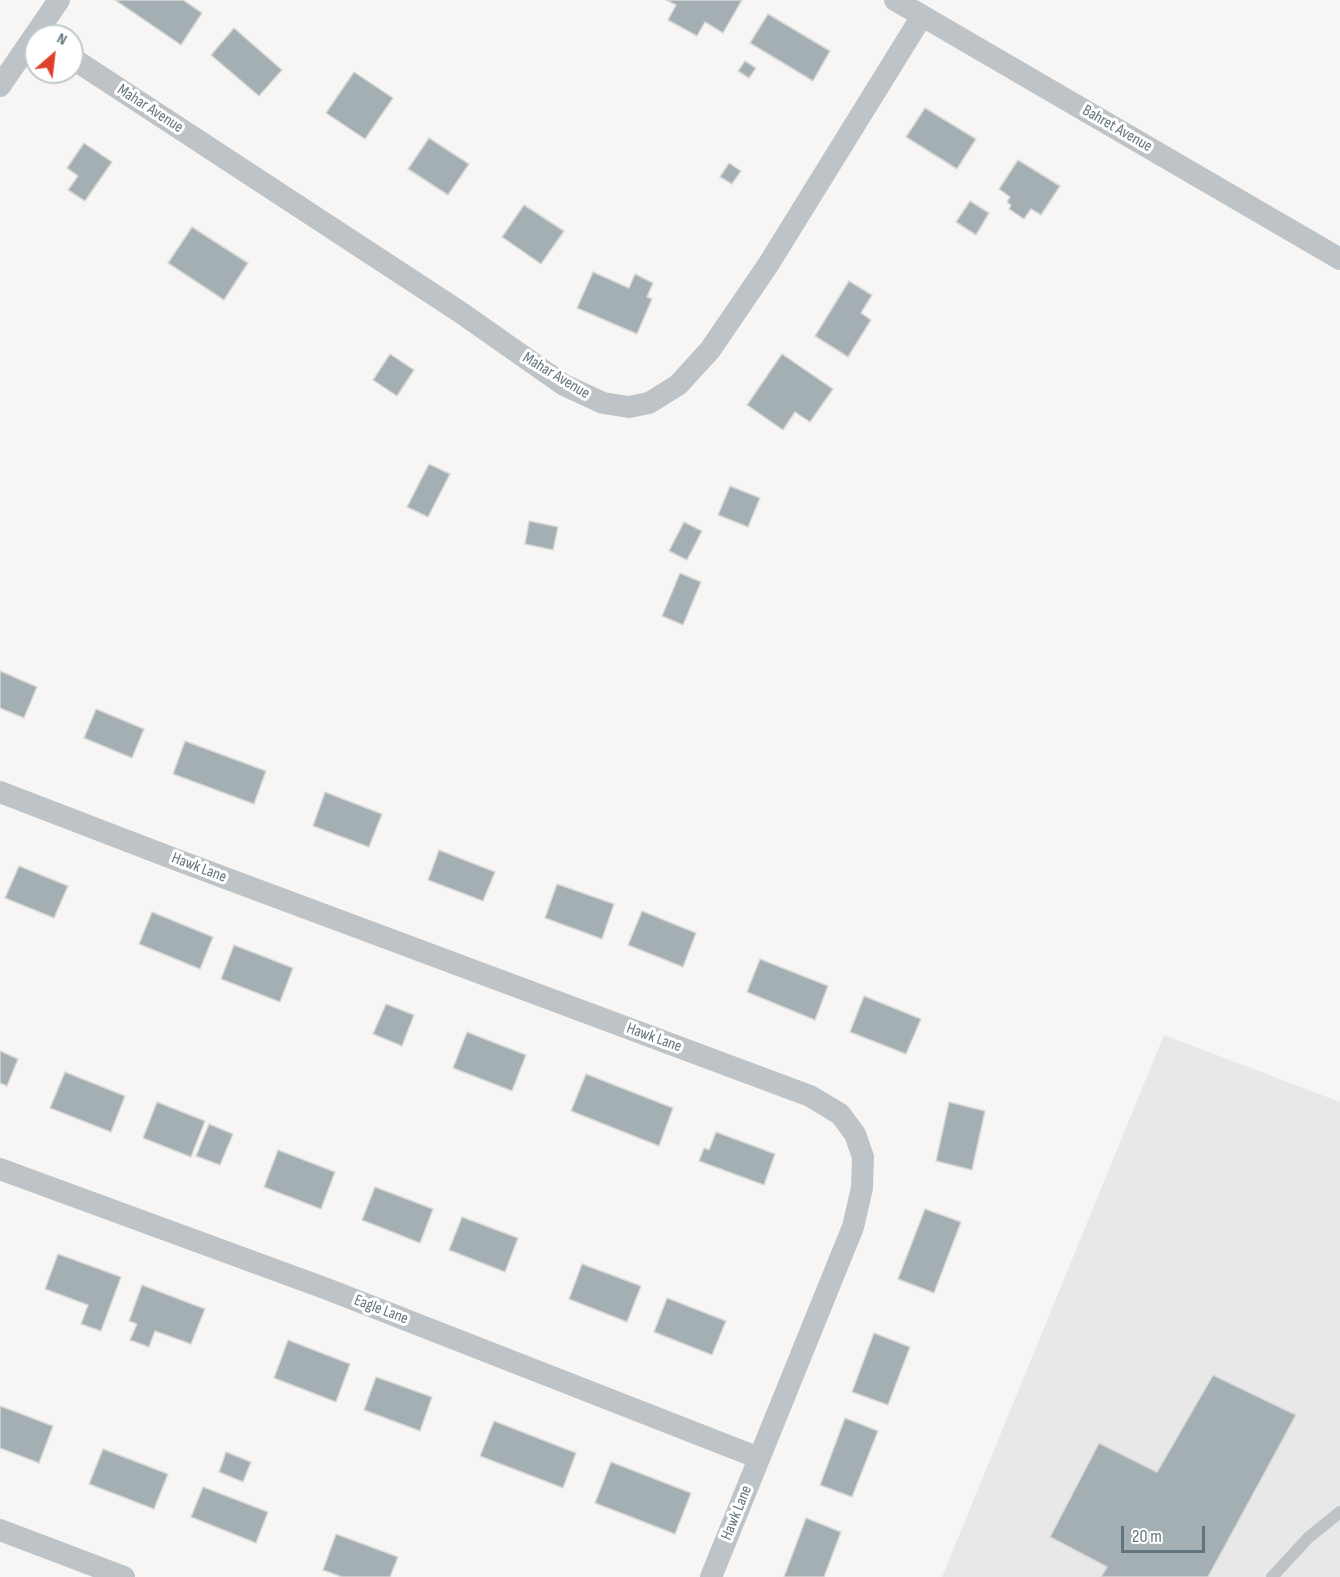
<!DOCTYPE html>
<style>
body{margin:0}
#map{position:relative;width:1340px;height:1577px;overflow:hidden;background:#f7f6f4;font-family:"Sofia Sans Condensed",sans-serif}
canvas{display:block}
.north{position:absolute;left:24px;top:24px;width:60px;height:60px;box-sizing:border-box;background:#fff;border:2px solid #c0c8cb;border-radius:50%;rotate:28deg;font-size:16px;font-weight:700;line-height:24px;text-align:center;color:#62757e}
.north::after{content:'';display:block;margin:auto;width:21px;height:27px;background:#e1412a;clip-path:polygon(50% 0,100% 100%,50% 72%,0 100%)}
.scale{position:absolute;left:1121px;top:1526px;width:84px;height:27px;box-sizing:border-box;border:3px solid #62757e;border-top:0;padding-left:8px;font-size:18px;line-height:21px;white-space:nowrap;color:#62757e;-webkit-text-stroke:4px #fff;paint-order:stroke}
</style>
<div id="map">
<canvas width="1340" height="1577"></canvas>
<div class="north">N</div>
<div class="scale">20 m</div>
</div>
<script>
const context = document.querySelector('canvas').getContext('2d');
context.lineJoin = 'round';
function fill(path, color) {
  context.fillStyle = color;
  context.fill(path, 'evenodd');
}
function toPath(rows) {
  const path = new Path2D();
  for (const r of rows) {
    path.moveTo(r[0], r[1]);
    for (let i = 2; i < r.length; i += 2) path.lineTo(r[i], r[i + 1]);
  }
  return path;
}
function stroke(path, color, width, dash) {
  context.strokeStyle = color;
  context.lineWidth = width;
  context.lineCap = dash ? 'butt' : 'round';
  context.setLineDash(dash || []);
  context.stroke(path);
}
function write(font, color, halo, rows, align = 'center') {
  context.font = font + ' "Sofia Sans Condensed",sans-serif';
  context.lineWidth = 6;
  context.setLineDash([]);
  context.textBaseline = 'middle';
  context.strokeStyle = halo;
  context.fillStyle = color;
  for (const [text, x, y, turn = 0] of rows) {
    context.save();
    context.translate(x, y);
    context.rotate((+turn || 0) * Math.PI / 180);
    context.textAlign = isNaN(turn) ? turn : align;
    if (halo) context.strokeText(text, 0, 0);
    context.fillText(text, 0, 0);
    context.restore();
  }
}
fill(toPath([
 [1164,1035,1340,1102,1340,1577,942,1577]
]), '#e7e8e7');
const building = toPath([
 [115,0,183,0,202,13,181,45,115,0],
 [666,0,742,0,723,33,705,22,697,36,668,20,676,5,666,0],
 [768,14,830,51,813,81,750,43,768,14],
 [234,28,282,70,259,96,211,55,234,28],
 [745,61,756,68,749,78,738,71,745,61],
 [354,72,393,98,365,139,326,113,354,72],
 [925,108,976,139,957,169,906,137,925,108],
 [429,138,469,164,448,195,408,169,429,138],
 [84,143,112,162,85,201,68,190,78,176,67,168,84,143],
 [1018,160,1060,186,1041,215,1031,209,1024,219,1009,209,1011,205,1007,202,1010,197,999,189,1018,160],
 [729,163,741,171,732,184,720,177,729,163],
 [970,201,989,213,976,235,956,222,970,201],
 [524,205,564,231,541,264,502,237,524,205],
 [192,227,248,263,224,300,168,263,192,227],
 [593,272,629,288,635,274,653,283,647,297,652,299,637,334,577,308,593,272],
 [849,281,872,295,861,313,871,320,848,357,815,336,849,281],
 [390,354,414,370,397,396,373,380,390,354],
 [782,354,833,389,810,422,795,412,783,430,747,405,782,354],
 [429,464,450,474,428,517,407,507,429,464],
 [730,486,760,498,748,527,718,515,730,486],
 [529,521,558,527,553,550,525,544,529,521],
 [684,522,702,531,687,560,669,551,684,522],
 [680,573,701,582,683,625,662,616,680,573],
 [0,671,37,687,24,718,0,708,0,671],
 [96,709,144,729,132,758,84,738,96,709],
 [185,741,266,771,254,804,173,774,185,741],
 [325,792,382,814,369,847,313,826,325,792],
 [439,850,495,872,483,901,428,880,439,850],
 [19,866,68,886,54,918,5,898,19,866],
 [557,884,614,904,602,939,545,918,557,884],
 [642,911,696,933,683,967,628,945,642,911],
 [152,912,213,937,200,969,139,944,152,912],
 [234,945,293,968,280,1002,221,979,234,945],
 [760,959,828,986,815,1020,747,992,760,959],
 [864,996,921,1019,906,1054,850,1032,864,996],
 [386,1004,414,1015,402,1046,373,1034,386,1004],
 [467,1032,526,1055,512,1091,453,1068,467,1032],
 [0,1051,18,1059,7,1086,0,1083,0,1051],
 [65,1072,125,1096,111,1132,50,1108,65,1072],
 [586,1074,673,1108,659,1146,571,1111,586,1074],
 [157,1102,205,1121,191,1157,143,1138,157,1102],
 [949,1102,985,1111,972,1170,936,1161,949,1102],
 [209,1124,233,1134,220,1165,196,1156,209,1124],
 [716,1132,775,1154,764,1185,699,1161,704,1148,709,1150,716,1132],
 [278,1150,335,1172,321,1209,264,1187,278,1150],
 [375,1187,433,1209,420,1243,362,1220,375,1187],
 [925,1209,961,1222,934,1293,898,1279,925,1209],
 [462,1217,518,1238,505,1272,449,1250,462,1217],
 [58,1254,121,1277,101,1331,81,1324,88,1305,45,1289,58,1254],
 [582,1264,641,1286,627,1322,569,1299,582,1264],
 [142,1285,205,1309,191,1344,155,1331,149,1347,130,1340,137,1324,129,1321,142,1285],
 [667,1298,726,1321,712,1355,654,1332,667,1298],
 [874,1333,910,1347,888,1405,852,1392,874,1333],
 [288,1340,350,1364,336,1402,274,1378,288,1340],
 [1213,1375,1296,1415,1208,1577,1101,1577,1107,1567,1050,1537,1099,1443,1157,1472,1213,1375],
 [376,1377,432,1397,420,1431,364,1410,376,1377],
 [0,1406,53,1426,39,1463,0,1448,0,1406],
 [845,1418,878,1431,852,1497,820,1485,845,1418],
 [494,1421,576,1453,563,1488,480,1456,494,1421],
 [103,1449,168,1474,154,1509,89,1484,103,1449],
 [226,1452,251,1462,243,1482,219,1472,226,1452],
 [611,1462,691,1493,675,1534,595,1503,611,1462],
 [203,1487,268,1512,256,1543,191,1517,203,1487],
 [806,1518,841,1532,824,1577,784,1577,806,1518],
 [336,1534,398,1557,390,1577,342,1577,323,1570,336,1534]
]);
fill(building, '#a4afb3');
stroke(building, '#d8d8d6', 1.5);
stroke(toPath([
 [1272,1577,1308,1538,1340,1512]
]), '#bdc3c6', 12);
stroke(toPath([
 [895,0,1340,259],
 [72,58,460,312,564,385,603,403,629,407,649,403,678,385,710,350,768,265,922,16],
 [0,86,59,0],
 [0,792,177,860,810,1096,840,1114,855,1134,863,1157,862,1188,853,1227,711,1577],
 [0,1169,327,1289,759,1458],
 [0,1530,124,1577]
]), '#bdc3c6', 22);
write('16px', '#62757e', '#fff', [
 ["Mahar Avenue",150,109,33],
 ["Bahret Avenue",1117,129,30],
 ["Mahar Avenue",556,376,31],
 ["Hawk Lane",199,868,21],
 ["Hawk Lane",654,1038,20],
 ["Eagle Lane",381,1310,21],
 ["Hawk Lane",737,1513,-68]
]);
</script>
